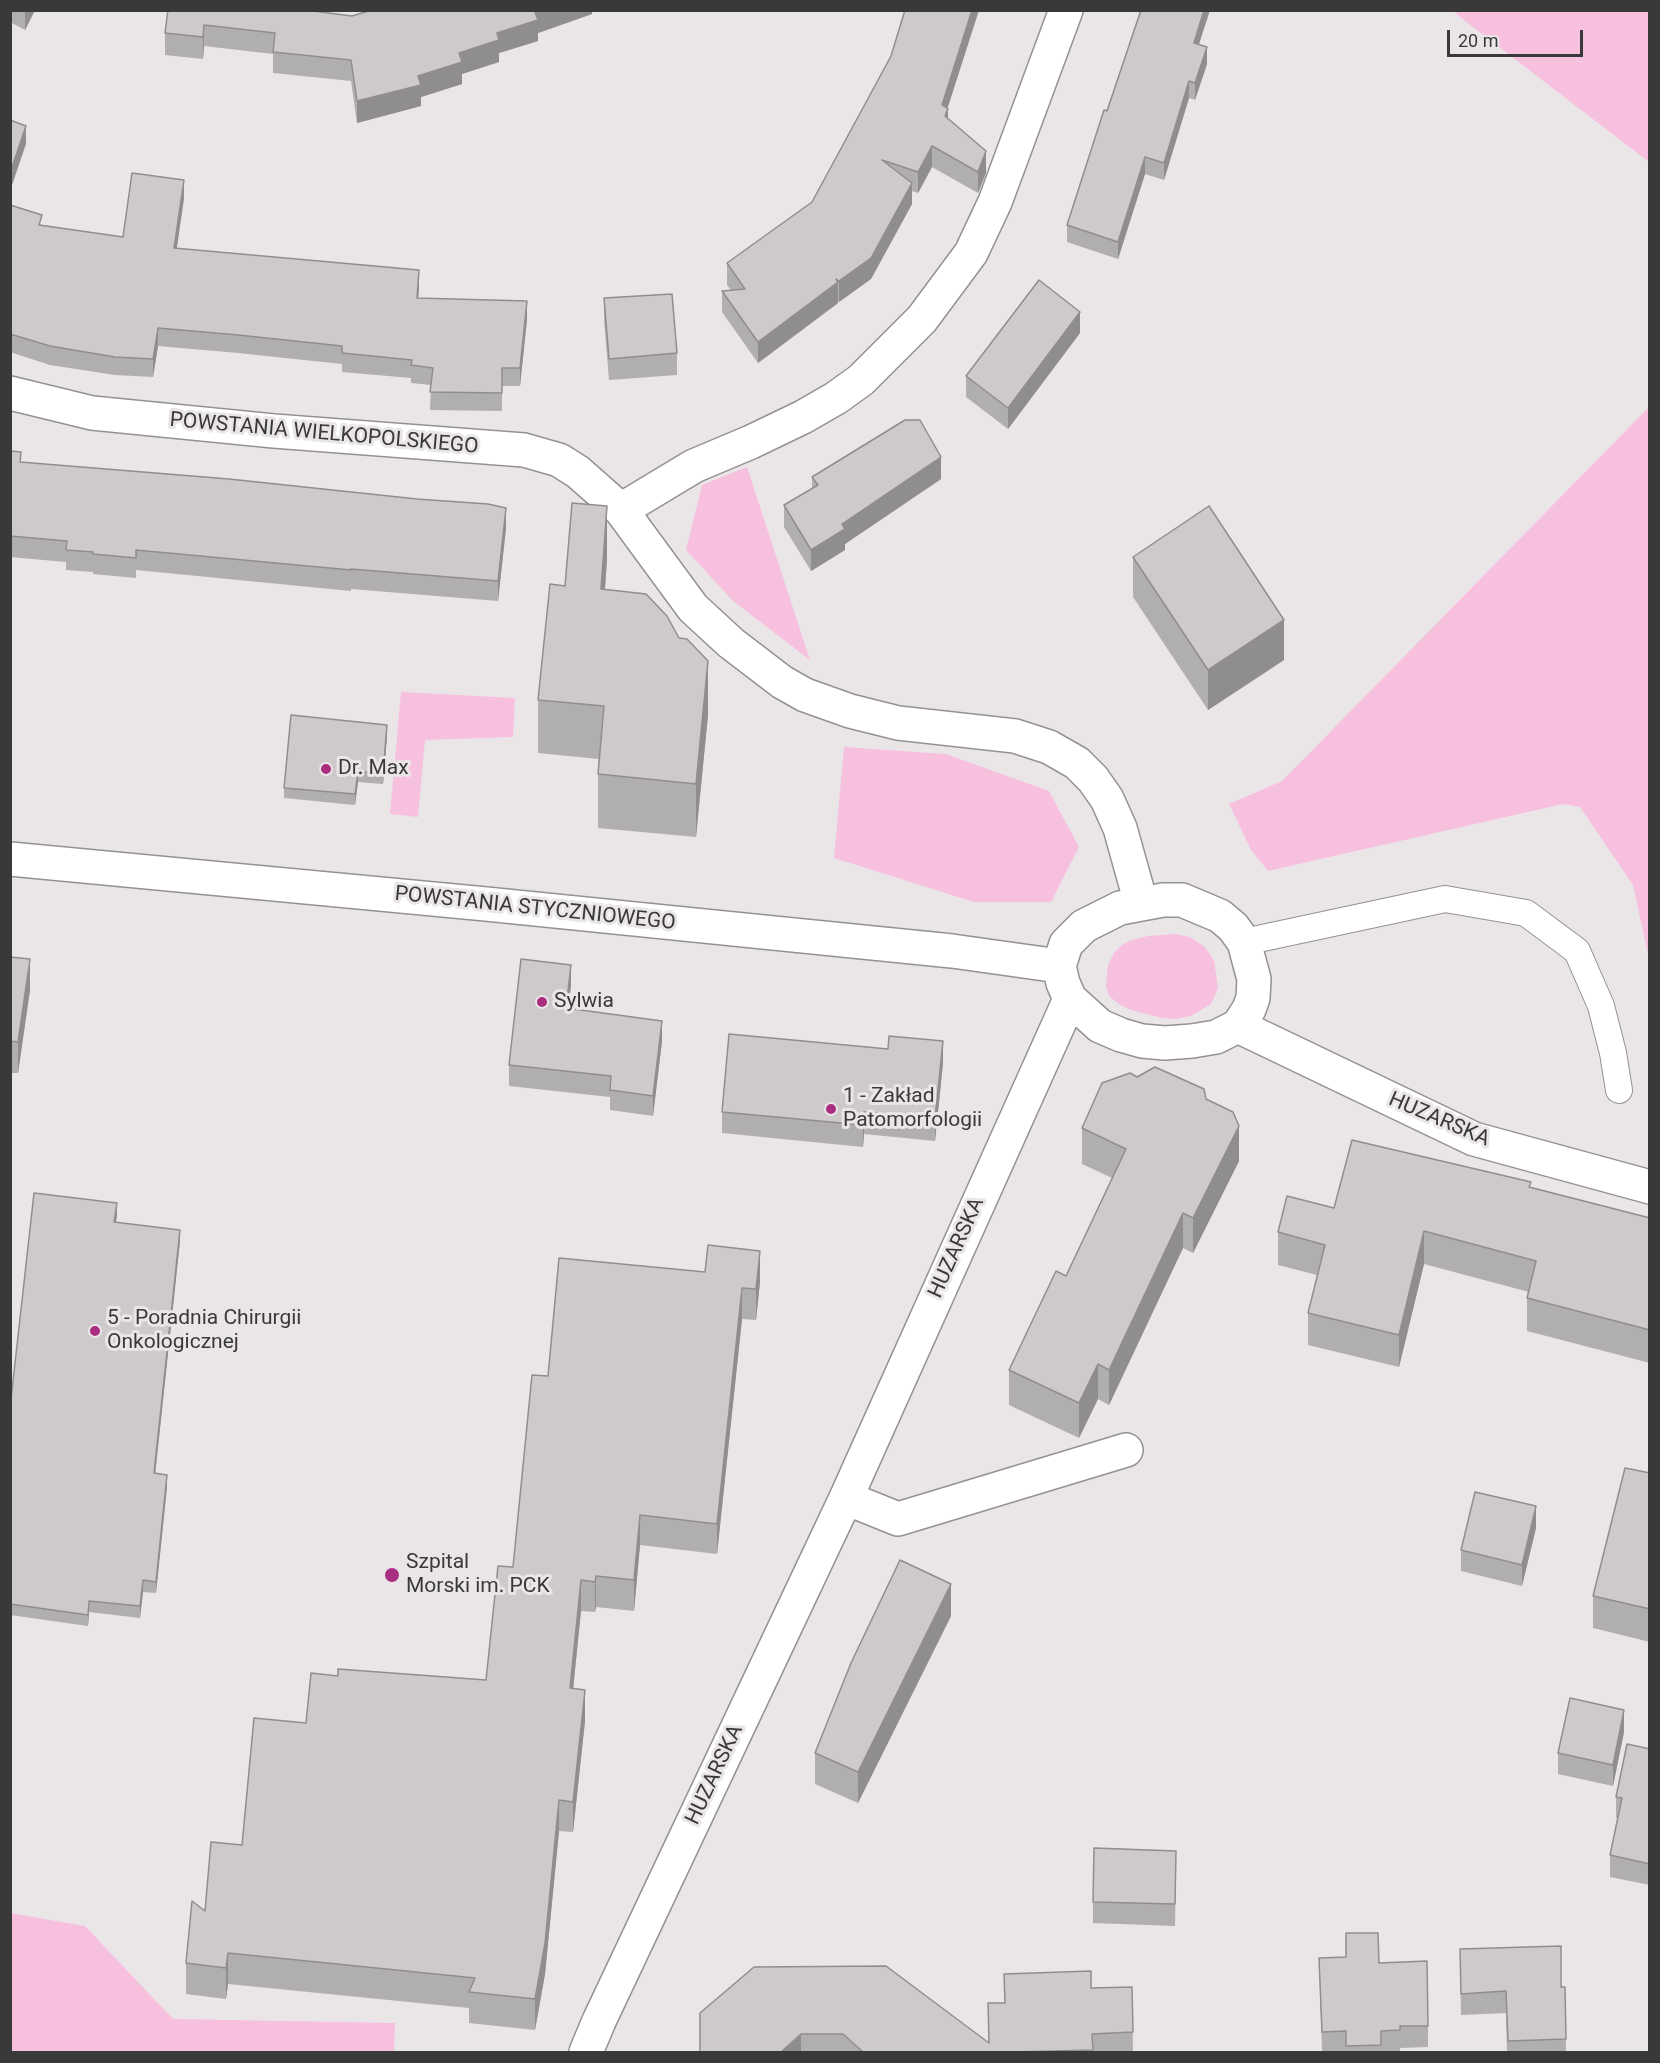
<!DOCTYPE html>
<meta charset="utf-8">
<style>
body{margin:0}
#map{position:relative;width:1660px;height:2063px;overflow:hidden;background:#eae6e8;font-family:Roboto,sans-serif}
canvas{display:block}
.frame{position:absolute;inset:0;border:12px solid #3a393a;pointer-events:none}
.scale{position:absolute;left:1447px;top:30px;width:136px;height:27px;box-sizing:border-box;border:3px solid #3a393a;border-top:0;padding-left:8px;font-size:18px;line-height:21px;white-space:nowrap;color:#3a393a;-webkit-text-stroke:4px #eae6e8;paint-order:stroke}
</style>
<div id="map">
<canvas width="1660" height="2063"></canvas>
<div class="frame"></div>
<div class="scale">20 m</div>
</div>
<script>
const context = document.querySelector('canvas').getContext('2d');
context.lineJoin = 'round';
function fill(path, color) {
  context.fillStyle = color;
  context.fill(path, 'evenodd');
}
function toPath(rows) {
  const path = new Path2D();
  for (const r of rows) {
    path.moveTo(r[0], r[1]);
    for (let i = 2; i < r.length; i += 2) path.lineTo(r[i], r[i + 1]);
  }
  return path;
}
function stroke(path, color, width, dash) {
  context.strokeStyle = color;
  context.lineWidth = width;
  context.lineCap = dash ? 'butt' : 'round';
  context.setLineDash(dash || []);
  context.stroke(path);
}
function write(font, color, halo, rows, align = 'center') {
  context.font = font + ' Roboto,sans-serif';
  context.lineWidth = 6;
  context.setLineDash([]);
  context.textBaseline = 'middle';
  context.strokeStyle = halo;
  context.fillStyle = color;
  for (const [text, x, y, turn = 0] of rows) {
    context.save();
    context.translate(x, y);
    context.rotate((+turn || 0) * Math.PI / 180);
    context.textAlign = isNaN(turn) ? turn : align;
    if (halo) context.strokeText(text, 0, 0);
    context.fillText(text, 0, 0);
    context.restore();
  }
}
fill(toPath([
 [1454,11,1649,11,1649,162,1456,14],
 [1649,407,1649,959,1633,885,1580,807,1563,804,1268,871,1251,850,1229,804,1282,781],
 [747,467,810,660,733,601,686,550,702,485],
 [401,692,515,698,513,737,425,740,418,817,390,814],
 [844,747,946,754,1049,791,1079,847,1051,902,974,902,834,858],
 [1176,934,1190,937,1205,947,1214,960,1218,988,1211,1004,1191,1016,1176,1019,1162,1018,1131,1010,1119,1004,1109,996,1106,986,1108,965,1114,953,1122,945,1132,940,1148,936],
 [10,1913,85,1926,173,2019,395,2023,394,2052,11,2052]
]), '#f8c0df');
const lane = toPath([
 [1244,942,1445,899,1526,913,1577,951,1601,1006,1613,1053,1619,1090]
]);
const street = toPath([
 [10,393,92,413,274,431,524,450,559,460,578,472,621,510,693,608,731,643,782,682,805,695,850,711,898,723,1015,736,1049,747,1077,763,1093,779,1107,799,1120,828,1141,903],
 [621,510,694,466,751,442,803,417,836,398,861,380,922,319,971,253,995,202,1066,10],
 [10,859,486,904,952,951,1059,966],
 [1163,900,1182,900,1220,916,1233,927,1244,942,1254,979,1253,998,1249,1009,1238,1026,1216,1037,1192,1041,1165,1043,1142,1041,1121,1035,1100,1026,1070,999,1063,983,1059,966,1066,944,1084,926,1120,908,1163,900],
 [1238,1026,1474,1139,1650,1187],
 [846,1498,898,1519,1126,1450],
 [586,2052,599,2021,846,1498,1070,999]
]);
stroke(lane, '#959193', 28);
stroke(street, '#959193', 36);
stroke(lane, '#fff', 26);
stroke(street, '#fff', 33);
fill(toPath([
 [10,10,35,10,25,30,10,22],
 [168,10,352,16,592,10,592,14,538,33,538,41,499,53,499,62,462,74,462,84,421,97,421,106,357,123,351,81,273,73,273,54,204,46,203,59,165,55,165,33],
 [979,10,947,109,948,119,986,173,978,193,932,167,918,193,912,191,912,204,871,279,839,302,838,301,838,303,758,363,722,312,722,291,731,290,727,285,727,263,812,202],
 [1141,10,1210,10,1199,44,1207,64,1195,100,1189,98,1164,180,1145,174,1118,259,1067,242,1067,225],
 [184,198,177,248,419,288,418,298,527,319,520,386,502,386,502,411,430,410,431,385,411,383,411,378,342,372,342,364,238,353,158,346,153,377,115,375,50,365,10,352,10,205,42,225,123,237],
 [604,298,677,353,677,375,609,380,604,320],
 [1080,333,1008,429,966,397,966,376],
 [10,451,21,462,506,528,498,601,351,589,351,591,136,570,136,578,93,574,93,572,66,570,66,562,10,557],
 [812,477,941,479,845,544,845,550,811,571,784,527,784,505,812,489],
 [1133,557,1284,660,1208,710,1133,597],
 [607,559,605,590,708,715,696,837,598,828,598,774,599,759,538,753,538,700,565,586],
 [387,736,383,784,358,782,355,805,284,798,284,788],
 [10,957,30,990,18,1073,10,1073],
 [571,985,568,1009,662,1041,653,1116,610,1110,610,1097,509,1086,509,1065],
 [943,1063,935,1141,864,1134,863,1147,722,1133,722,1112],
 [1137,1077,1206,1099,1239,1161,1193,1253,1183,1248,1109,1405,1098,1399,1079,1438,1009,1405,1009,1370,1066,1276,1112,1178,1082,1164,1082,1128],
 [1531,1187,1650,1218,1650,1363,1527,1331,1527,1298,1529,1292,1424,1264,1399,1367,1308,1345,1308,1313,1317,1275,1278,1265,1278,1232,1334,1208],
 [117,1215,116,1222,180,1241,155,1474,167,1487,156,1593,143,1592,140,1618,89,1612,88,1626,10,1615,10,1408],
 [559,1258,760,1282,756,1320,742,1319,717,1554,640,1545,634,1611,596,1607,595,1612,581,1611,573,1689,585,1721,573,1832,559,1831,545,1974,535,2030,469,2023,469,2008,228,1984,226,1999,186,1994,186,1963,205,1911,242,1845,306,1723,338,1676,486,1680,513,1567,548,1376],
 [1650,1473,1650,1642,1593,1628,1593,1596],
 [1536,1528,1522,1586,1461,1571,1461,1550],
 [951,1616,858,1803,815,1784,815,1753],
 [1624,1732,1613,1786,1558,1774,1558,1753],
 [1650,1749,1650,1885,1610,1877,1610,1855,1618,1818,1616,1818,1616,1797],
 [1176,1872,1175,1926,1093,1923,1093,1902],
 [1460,1949,1561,1987,1565,1987,1566,2052,1507,2052,1506,2013,1461,2015],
 [1319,1958,1379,1963,1428,2026,1428,2047,1400,2048,1400,2052,1322,2052],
 [1004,1974,1091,1988,1132,1987,1133,2052,700,2052,700,2013,988,2042,988,2003,1005,2003]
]), '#b1aeaf');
fill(toPath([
 [25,10,35,10,25,30],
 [540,10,592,10,592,14,538,33,538,41,499,53,499,62,462,74,462,84,421,97,421,106,357,123,357,101,418,76,497,33],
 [972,10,979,10,945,116,948,109,948,130,942,105],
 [1204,10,1210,10,1194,59,1194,43],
 [204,25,204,46,203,59,203,37],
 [1207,47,1207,64,1195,100,1195,83],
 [1189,81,1189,98,1164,180,1164,163],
 [26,126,26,144,10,191,10,173],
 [932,146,932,167,918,193,918,172],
 [986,151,986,173,978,193,978,172],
 [1145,157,1145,174,1118,259,1118,242],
 [184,180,184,198,174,266,174,248],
 [912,183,912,204,871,279,839,302,839,281],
 [419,270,419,288,417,316,417,298],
 [838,282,838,303,758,363,758,342],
 [527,301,527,319,520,386,520,368],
 [1080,312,1080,333,1008,429,1008,408],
 [158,328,158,346,153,377,153,359],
 [941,457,941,479,845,544,845,550,811,571,811,550,842,524],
 [607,506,607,559,601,643,601,589],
 [506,508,506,528,498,601,498,581],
 [1284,620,1284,660,1208,710,1208,670],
 [708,661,708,715,696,837,696,784],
 [387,725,387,736,383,784,383,773],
 [358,772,358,782,355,805,355,794],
 [30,959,30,990,18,1073,18,1042],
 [571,965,571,985,566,1029,566,1008],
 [662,1021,662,1041,653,1116,653,1096],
 [943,1041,943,1063,935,1141,935,1119],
 [864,1112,864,1134,863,1147,863,1125],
 [1239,1126,1239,1161,1193,1253,1193,1218],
 [117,1203,117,1215,114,1234,114,1222],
 [1183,1213,1183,1248,1109,1405,1109,1370],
 [180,1230,180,1241,154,1485,154,1473],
 [1424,1231,1424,1264,1399,1367,1399,1335],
 [760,1251,760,1282,756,1320,756,1289],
 [742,1288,742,1319,717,1554,717,1524],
 [1098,1364,1098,1399,1079,1438,1079,1403],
 [167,1475,167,1487,156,1593,156,1582],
 [1536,1506,1536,1528,1522,1586,1522,1565],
 [640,1515,640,1545,634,1611,634,1580],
 [596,1576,596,1607,595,1612,595,1582],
 [143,1580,143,1592,140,1618,140,1606],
 [581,1580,581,1611,570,1719,570,1688],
 [951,1584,951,1616,858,1803,858,1772],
 [89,1601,89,1612,88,1626,88,1615],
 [585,1690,585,1721,573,1832,573,1802],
 [1624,1710,1624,1732,1613,1786,1613,1765],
 [559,1800,559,1831,545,1974,535,2030,535,1999],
 [228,1953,228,1984,226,1999,226,1968],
 [801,2034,801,2052,781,2052]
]), '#908d8f');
const building = toPath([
 [168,10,305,10,352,16,372,10,540,10,535,12,538,20,497,33,499,40,459,53,462,62,418,76,421,85,357,101,351,60,273,52,275,33,204,25,203,37,165,33,168,10],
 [905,10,972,10,942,105,948,109,945,116,986,151,978,172,932,146,918,172,882,160,912,183,871,258,839,281,836,279,838,282,758,342,722,291,745,289,727,263,812,202,891,56,905,10],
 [1141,10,1204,10,1194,43,1207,47,1195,83,1189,81,1164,163,1145,157,1118,242,1067,225,1104,110,1107,111,1141,10],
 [10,120,26,126,10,173,10,120],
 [132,173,184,180,174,248,419,270,417,298,527,301,520,368,502,368,502,393,430,392,433,368,411,365,412,360,342,353,342,346,238,335,158,328,153,359,115,357,50,346,10,334,10,205,42,215,39,225,123,237,132,173],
 [1039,280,1080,312,1008,408,966,376,1039,280],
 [672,294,677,353,609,359,604,298,672,294],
 [905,420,920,420,941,457,842,524,845,529,811,550,784,505,818,485,812,477,905,420],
 [10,451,21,452,20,462,229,479,417,499,488,504,506,508,498,581,351,569,351,570,136,550,136,558,93,554,93,552,66,550,67,541,10,536,10,451],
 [572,503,607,506,601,589,646,594,667,616,679,638,687,639,708,661,696,784,598,774,604,706,538,700,550,584,565,586,572,503],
 [1209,506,1284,620,1208,670,1133,557,1209,506],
 [291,715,387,725,383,773,358,772,355,794,284,788,291,715],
 [10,957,30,959,18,1042,10,1041,10,957],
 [521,959,571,965,566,1008,662,1021,653,1096,610,1090,611,1076,509,1065,521,959],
 [729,1034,888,1049,889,1036,943,1041,935,1119,864,1112,863,1125,722,1112,729,1034],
 [1155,1067,1204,1089,1206,1099,1233,1112,1239,1126,1193,1218,1183,1213,1109,1370,1098,1364,1079,1403,1009,1370,1056,1271,1066,1276,1126,1149,1082,1128,1102,1083,1130,1073,1137,1077,1155,1067],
 [1352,1140,1531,1182,1529,1187,1650,1218,1650,1330,1527,1298,1536,1261,1424,1231,1399,1335,1308,1313,1325,1245,1278,1232,1287,1196,1334,1208,1352,1140],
 [34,1193,117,1203,114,1222,180,1230,154,1473,167,1475,158,1562,156,1582,143,1580,140,1606,89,1601,88,1615,10,1604,10,1408,34,1193],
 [708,1245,760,1251,756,1289,742,1288,717,1524,640,1515,634,1580,596,1576,595,1582,581,1580,570,1688,585,1690,573,1802,559,1800,545,1943,535,1999,469,1992,475,1978,228,1953,226,1968,186,1963,192,1901,205,1911,211,1842,242,1845,254,1718,306,1723,311,1673,338,1676,338,1669,486,1680,498,1566,513,1567,532,1375,548,1376,559,1258,705,1272,708,1245],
 [1625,1468,1650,1473,1650,1609,1593,1596,1625,1468],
 [1475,1492,1536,1506,1522,1565,1461,1550,1475,1492],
 [900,1560,951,1584,858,1772,815,1753,851,1663,900,1560],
 [1570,1698,1624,1710,1613,1765,1558,1753,1570,1698],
 [1627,1744,1650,1749,1650,1864,1610,1855,1622,1798,1616,1797,1627,1744],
 [1094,1848,1176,1851,1175,1904,1093,1902,1094,1848],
 [1346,1933,1378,1933,1379,1963,1427,1961,1428,2026,1400,2026,1400,2030,1381,2031,1381,2045,1346,2046,1346,2031,1322,2032,1319,1958,1346,1957,1346,1933],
 [1561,1946,1561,1987,1565,1987,1566,2039,1508,2041,1506,1991,1461,1994,1460,1949,1561,1946],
 [886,1966,989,2043,988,2003,1005,2003,1004,1974,1091,1971,1091,1988,1132,1987,1133,2032,1092,2034,1093,2050,1012,2052,863,2052,843,2034,801,2034,781,2052,700,2052,700,2013,754,1967,886,1966]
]);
fill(building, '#cecacc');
stroke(building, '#908d8f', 1.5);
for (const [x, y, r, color] of [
 [326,769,6,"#aa2e80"],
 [542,1002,6,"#aa2e80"],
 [831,1109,6,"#aa2e80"],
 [95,1331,6,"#aa2e80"],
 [392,1575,8,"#aa2e80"]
]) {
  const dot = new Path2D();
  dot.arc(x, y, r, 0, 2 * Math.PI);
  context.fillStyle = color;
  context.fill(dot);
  stroke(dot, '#eae6e8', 2);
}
write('21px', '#3a393a', '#eae6e8', [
 ["POWSTANIA WIELKOPOLSKIEGO",324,434,5],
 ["POWSTANIA STYCZNIOWEGO",535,909,6],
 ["HUZARSKA",1439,1120,23],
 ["HUZARSKA",957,1248,-66],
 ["HUZARSKA",715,1775,-65]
]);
write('21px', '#3a393a', '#eae6e8', [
 ["Dr. Max",338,769],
 ["Sylwia",554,1002],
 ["1 - Zakład",843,1097],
 ["Patomorfologii",843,1121],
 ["5 - Poradnia Chirurgii",107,1319],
 ["Onkologicznej",107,1343],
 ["Szpital",406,1563],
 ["Morski im. PCK",406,1587]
], 'left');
</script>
